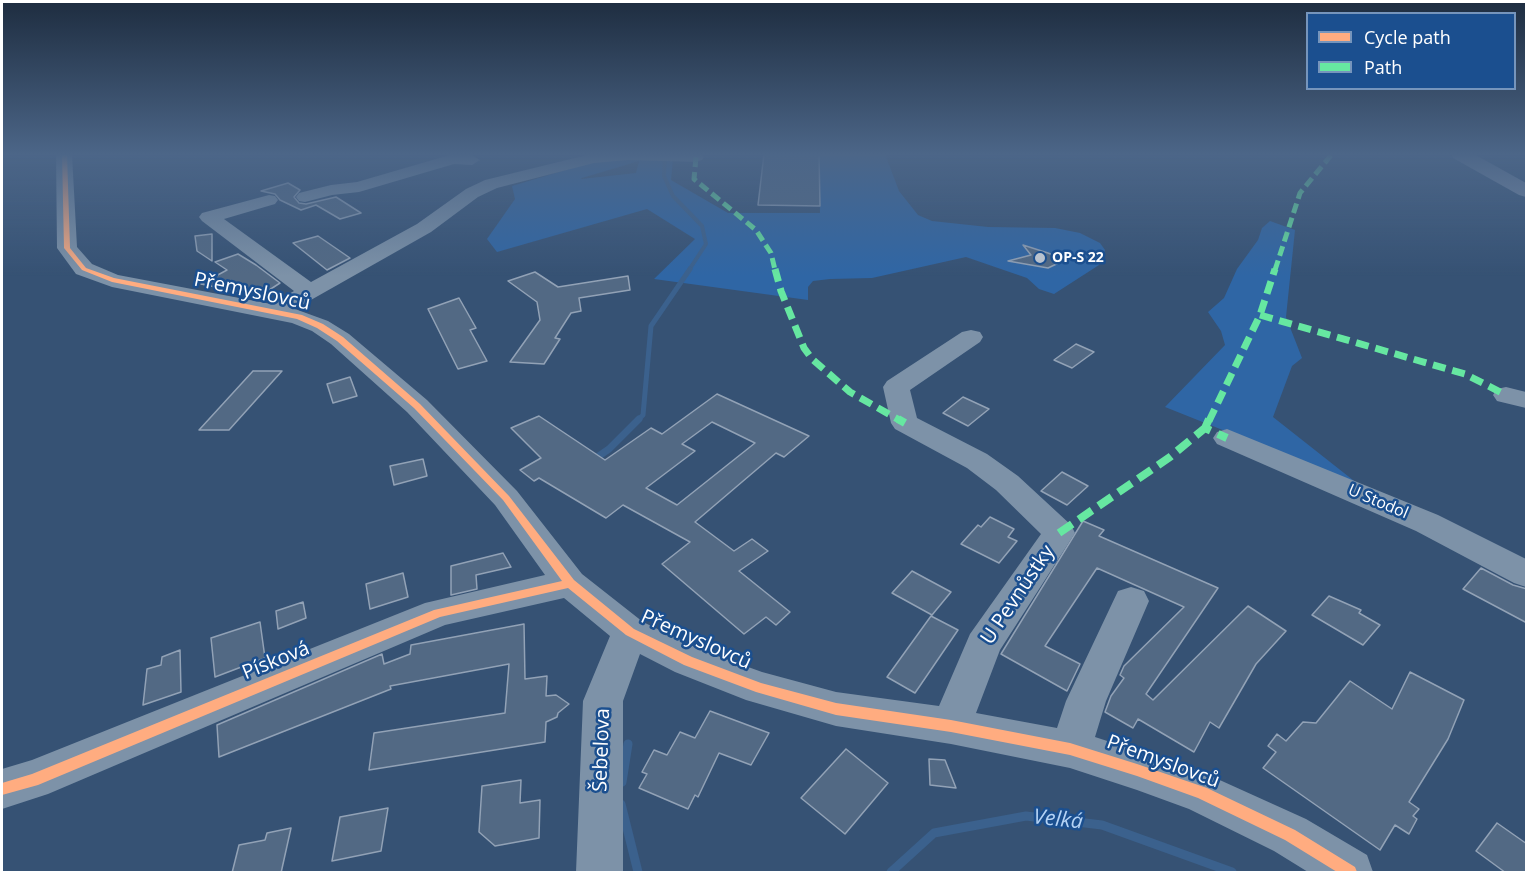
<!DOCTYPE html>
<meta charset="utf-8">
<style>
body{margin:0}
#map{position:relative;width:1528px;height:874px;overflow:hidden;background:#365274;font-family:"Open Sans",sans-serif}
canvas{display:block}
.frame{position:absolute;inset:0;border:3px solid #fff;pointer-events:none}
.legend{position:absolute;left:1306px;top:12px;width:210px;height:78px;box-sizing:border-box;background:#1b4f8f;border:2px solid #7695bc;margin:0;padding:8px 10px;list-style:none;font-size:18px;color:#fff}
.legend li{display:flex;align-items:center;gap:12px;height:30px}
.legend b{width:30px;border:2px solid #7695bc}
</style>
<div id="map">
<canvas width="1528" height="874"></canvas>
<div class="frame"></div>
<ul class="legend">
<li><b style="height:8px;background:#ffac80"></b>Cycle path</li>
<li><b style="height:8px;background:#66e7a1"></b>Path</li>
</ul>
</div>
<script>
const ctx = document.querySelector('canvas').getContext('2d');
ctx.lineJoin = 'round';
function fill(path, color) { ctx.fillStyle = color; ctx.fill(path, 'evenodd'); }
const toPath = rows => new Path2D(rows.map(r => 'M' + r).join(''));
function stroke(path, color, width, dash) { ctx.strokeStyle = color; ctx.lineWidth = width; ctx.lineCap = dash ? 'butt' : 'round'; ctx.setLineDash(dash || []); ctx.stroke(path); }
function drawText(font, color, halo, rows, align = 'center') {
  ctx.font = font + ' "Open Sans",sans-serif'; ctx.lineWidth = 5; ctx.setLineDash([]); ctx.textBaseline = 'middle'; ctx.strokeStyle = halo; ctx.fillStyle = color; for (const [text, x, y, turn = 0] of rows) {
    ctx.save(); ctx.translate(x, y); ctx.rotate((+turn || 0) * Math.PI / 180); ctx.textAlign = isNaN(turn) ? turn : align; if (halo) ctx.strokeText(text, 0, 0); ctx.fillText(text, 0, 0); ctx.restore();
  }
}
fill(toPath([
 [819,154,885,154,899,191,918,215,932,221,988,227,1055,228,1080,233,1100,243,1105,250,1103,257,1099,265,1054,294,1039,289,1027,278,966,257,872,278,830,279,813,281,808,287,808,300,654,279,695,239,647,209,497,252,487,239,515,199,512,186,596,161,614,159,673,159,671,180,728,213,820,213],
 [639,161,636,173,581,179,582,178],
 [1270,221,1295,230,1286,317,1302,358,1292,366,1273,417,1358,484,1165,407,1225,345,1221,331,1208,312,1224,298,1237,269,1258,240,1262,228]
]), '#2f66a5');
stroke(toPath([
 [665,154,664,176,673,196,702,226,706,244,689,270]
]), '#3b618d', 4);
stroke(toPath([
 [637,421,643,415,651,326,690,269]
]), '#3b618d', 5);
stroke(toPath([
 [593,460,609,449,639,419]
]), '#3b618d', 7);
stroke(toPath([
 [622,782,628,744],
 [621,804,638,872],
 [891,872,934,833,1026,816,1102,825,1232,872]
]), '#3b618d', 9);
const building = toPath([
 [764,154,819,154,820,206,758,205,764,154],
 [288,183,300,190,294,197,299,203,306,204,336,197,361,213,340,219,316,205,301,210,280,200,275,194,261,191,288,183],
 [212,234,212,261,197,251,195,236,212,234],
 [318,236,350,258,327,270,293,243,318,236],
 [1023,245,1048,253,1065,260,1048,268,1008,261,1031,255,1023,245],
 [238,254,256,265,280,283,260,296,201,284,227,270,215,262,238,254],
 [535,272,558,287,628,276,630,290,579,298,581,311,571,313,555,338,560,339,544,364,510,362,540,320,537,302,508,281,535,272],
 [459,298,476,328,470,330,487,361,458,369,428,309,459,298],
 [1076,344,1094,352,1072,368,1054,360,1076,344],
 [253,371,282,371,229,430,199,430,253,371],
 [350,377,357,396,333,403,327,384,350,377],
 [717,394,809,436,784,457,776,453,695,522,734,551,752,539,768,551,739,571,790,612,776,625,766,617,744,634,662,564,690,542,623,505,606,518,539,478,534,481,520,470,541,458,511,428,539,416,605,460,651,428,662,434,717,394],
 [712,422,755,443,677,505,646,488,695,451,682,444,712,422],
 [963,397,989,409,968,426,943,413,963,397],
 [423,459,427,476,394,485,390,466,423,459],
 [1062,472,1088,486,1067,505,1041,491,1062,472],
 [990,517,1014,529,1008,537,1017,541,999,563,961,544,978,525,981,527,990,517],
 [1083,521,1104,530,1099,536,1218,588,1146,694,1153,700,1248,606,1286,631,1256,664,1219,728,1210,722,1194,752,1138,719,1133,728,1105,712,1111,696,1124,678,1120,675,1124,666,1184,607,1097,568,1045,646,1080,664,1067,691,1001,654,1083,521],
 [503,553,511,567,476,575,477,589,451,595,451,566,503,553],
 [1481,568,1513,585,1527,589,1527,623,1463,589,1481,568],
 [912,571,951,592,932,615,892,593,912,571],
 [403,573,408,597,370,609,366,584,403,573],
 [1329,596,1361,610,1359,613,1380,625,1363,645,1312,615,1329,596],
 [303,602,306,618,278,629,276,611,303,602],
 [931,616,958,630,915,693,887,677,931,616],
 [260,622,265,658,215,677,211,638,260,622],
 [524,624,525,679,547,676,546,696,556,695,569,704,558,713,557,717,546,722,545,742,369,770,374,733,505,713,509,664,390,686,391,689,219,757,217,725,382,654,384,664,410,654,411,645,524,624],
 [180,650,181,692,143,705,147,669,161,665,162,657,180,650],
 [1410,672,1464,700,1448,739,1409,802,1419,809,1413,816,1417,819,1409,834,1395,825,1380,850,1263,768,1276,752,1268,746,1277,734,1286,741,1303,722,1316,723,1350,681,1392,709,1410,672],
 [710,711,769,733,751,765,719,753,698,797,695,795,688,809,639,788,647,774,642,772,654,750,667,755,680,732,695,738,710,711],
 [846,749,888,783,845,834,801,798,846,749],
 [929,759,945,760,956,788,930,785,929,759],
 [521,780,520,803,540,800,539,838,495,846,479,832,482,786,521,780],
 [388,808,381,851,332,861,340,817,388,808],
 [1497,823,1527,844,1527,873,1506,873,1476,851,1497,823],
 [291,828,281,873,232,873,239,845,265,840,267,833,291,828]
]);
fill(building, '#526984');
stroke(building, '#92a2b6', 1.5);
fill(toPath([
 [56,154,72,154,77,247,92,264,118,275,271,304,294,291,202,221,199,217,202,213,269,195,275,196,278,200,275,204,224,219,311,282,417,224,466,189,485,180,591,154,702,154,704,157,702,160,696,162,628,160,594,163,497,188,478,197,431,232,295,309,328,321,349,334,427,400,517,491,582,574,643,622,701,650,762,672,836,692,939,706,970,634,1041,534,996,490,967,468,895,429,891,423,883,387,887,381,962,332,971,330,980,332,983,337,980,342,910,390,917,418,987,454,1018,476,1071,525,1075,533,1000,650,976,713,1057,728,1066,701,1118,591,1131,587,1144,591,1149,601,1106,701,1095,737,1202,772,1306,819,1367,855,1373,872,1308,872,1274,851,1189,809,1137,790,1070,768,951,744,836,726,746,700,675,672,640,654,623,701,623,872,576,872,583,701,610,636,564,598,445,625,48,794,2,809,2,769,32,760,425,603,545,575,495,505,407,412,331,344,312,331,292,323,112,287,76,274,57,248,56,154],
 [453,154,470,154,480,160,472,165,454,164,359,192,332,195,305,202,299,201,296,197,299,193,331,185,357,182,453,154],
 [1506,387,1526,392,1526,408,1497,401,1493,395,1497,389,1506,387],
 [1227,429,1438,515,1526,559,1526,587,1514,583,1416,531,1217,444,1213,438,1217,432,1227,429]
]), '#7d92a8');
fill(toPath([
 [1451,154,1474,154,1526,183,1526,197,1519,195,1453,158,1451,154]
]), '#7d8ea7');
stroke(toPath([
 [696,157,694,179,756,230,771,253,775,270],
 [1275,270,1300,193,1332,154]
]), '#66e7a1', 5, [10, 5]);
stroke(toPath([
 [775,269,781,291,804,348,812,359,850,392,901,421],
 [1260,315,1465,374,1506,395],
 [1209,421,1260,315,1275,269]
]), '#66e7a1', 7, [13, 7]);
stroke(toPath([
 [898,419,905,423],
 [1209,419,1205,428,1227,438],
 [1059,533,1170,457,1205,428]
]), '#66e7a1', 8, [16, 8]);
fill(toPath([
 [62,154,67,154,70,248,86,268,114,278,302,315,323,324,343,337,420,404,509,496,574,580,634,629,692,657,761,683,836,703,951,720,1070,743,1137,764,1207,788,1295,830,1355,867,1357,872,1337,872,1285,840,1198,798,1137,776,1070,755,951,732,836,715,756,692,684,665,626,635,568,588,440,617,38,785,2,795,2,783,32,774,434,610,562,581,503,500,414,408,337,341,317,328,297,319,112,282,82,270,64,248,62,154]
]), '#ffac80');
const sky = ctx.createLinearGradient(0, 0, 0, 276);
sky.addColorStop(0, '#1e2d40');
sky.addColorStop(0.56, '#4c6688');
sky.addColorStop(1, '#4c668800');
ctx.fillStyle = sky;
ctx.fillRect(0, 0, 1528, 276);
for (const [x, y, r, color] of [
 [1040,258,6,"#b9c2ce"]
]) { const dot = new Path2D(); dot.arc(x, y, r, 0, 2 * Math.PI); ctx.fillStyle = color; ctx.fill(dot); stroke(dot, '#1b4f8f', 2); }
drawText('bold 14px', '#fff', '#1b4f8f', [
 ["OP-S 22",1052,258]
], 'left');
drawText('16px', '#fff', '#1b4f8f', [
 ["U Stodol",1378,502,23]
]);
drawText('20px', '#fff', '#1b4f8f', [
 ["Přemyslovců",252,292,12],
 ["U Pevnůstky",1018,595,-56],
 ["Přemyslovců",696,640,24],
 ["Písková",276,661,-22],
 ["Šebelova",602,750,-88],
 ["Přemyslovců",1163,762,20]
]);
drawText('italic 21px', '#b5d3f5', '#1b4f8f', [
 ["Velká",1058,820,6]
]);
</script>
